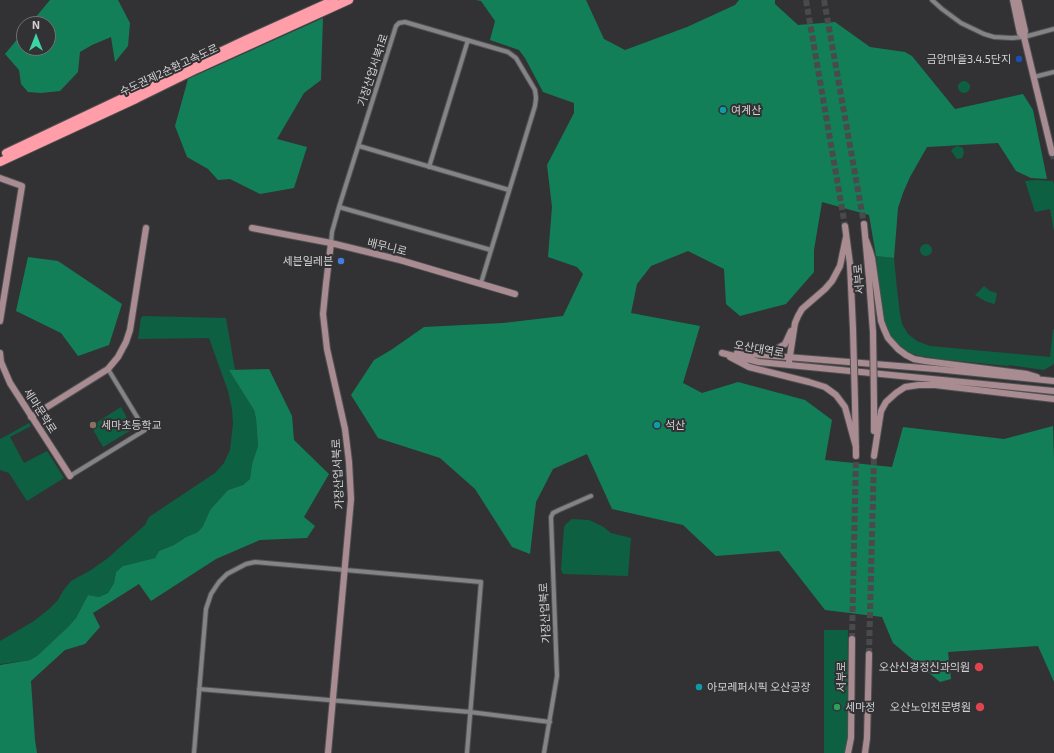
<!DOCTYPE html>
<meta charset="utf-8">
<style>
body{margin:0}
#map{position:relative;width:1054px;height:753px;overflow:hidden;background:#323234;font-family:"Exo 2",sans-serif}
canvas{display:block}
.north{position:absolute;left:16px;top:16px;width:40px;height:40px;box-sizing:border-box;background:#323234;border:1px solid #727274;border-radius:50%;rotate:0deg;font-size:11px;font-weight:700;line-height:16px;text-align:center;color:#d1d1d3}
.north::after{content:'';display:block;margin:auto;width:14px;height:18px;background:#3bd4a4;clip-path:polygon(50% 0,100% 100%,50% 72%,0 100%)}
</style>
<div id="map">
<canvas width="1054" height="753"></canvas>
<div class="north">N</div>
</div>
<script>
const ctx = document.querySelector('canvas').getContext('2d');
ctx.lineJoin = 'round';
function fill(path, color) { ctx.fillStyle = color; ctx.fill(path, 'evenodd'); }
const toPath = rows => new Path2D(rows.map(r => 'M' + r).join(''));
function stroke(path, color, width, dash) { ctx.strokeStyle = color; ctx.lineWidth = width; ctx.lineCap = dash ? 'butt' : 'round'; ctx.setLineDash(dash || []); ctx.stroke(path); }
function drawText(font, color, halo, rows, align = 'center') {
  ctx.font = font + ' "Exo 2","Noto Sans KR",sans-serif'; ctx.lineWidth = 4; ctx.setLineDash([]); ctx.textBaseline = 'middle'; ctx.strokeStyle = halo; ctx.fillStyle = color; for (const [text, x, y, turn = 0] of rows) {
    ctx.save(); ctx.translate(x, y); ctx.rotate((+turn || 0) * Math.PI / 180); ctx.textAlign = isNaN(turn) ? turn : align; if (halo) ctx.strokeText(text, 0, 0); ctx.fillText(text, 0, 0); ctx.restore();
  }
}
fill(toPath([
 '958 87a6 6 0 1 1 12 0a6 6 0 1 1-12 0Z',
 [958,146,963,148,964,153,962,158,957,159,952,152,951,152,953,148],
 [1036,180,1053,181,1054,185,1054,232,1050,209,1035,212,1025,181],
 '920 250a6 6 0 1 1 12 0a6 6 0 1 1-12 0Z',
 [876,256,894,258,897,289,900,314,902,324,908,334,917,341,930,346,1050,357,1053,329,1054,330,1054,364,1044,370,1009,365,1008,366,939,359,916,355,908,352,899,345,892,338,887,331,883,322],
 [984,286,990,291,997,293,995,303,994,304,985,301,975,295],
 [143,316,226,318,235,370,230,370,234,377,254,410,256,420,258,446,252,464,250,479,243,485,228,490,210,510,203,526,198,532,186,537,174,545,159,551,155,558,123,566,116,572,114,583,108,593,99,597,88,595,76,618,68,627,37,656,30,660,0,664,0,641,34,621,49,609,58,600,63,591,71,581,91,570,108,558,145,525,149,517,215,473,224,463,230,450,233,424,232,409,228,391,209,338,138,339,141,318],
 [121,407,133,429,103,447,91,426],
 [29,423,31,426,10,437,24,463,47,451,64,478,27,501,9,473,0,470,0,439,8,435],
 [572,519,589,520,602,526,611,533,631,538,628,576,563,574,561,570,564,527,566,524],
 [824,630,848,630,847,753,824,753]
]), '#0d6142');
fill(toPath([
 [50,0,118,0,130,23,128,46,115,62,111,37,92,45,80,52,78,72,60,91,41,93,28,92,21,84,19,70,5,54,24,31,24,48,48,48,48,24,30,24],
 [476,0,586,0,604,39,625,50,687,27,735,5,739,0,775,0,775,4,798,25,835,22,870,47,905,52,912,56,955,109,1023,94,1033,110,1047,179,1031,178,1016,171,998,143,927,147,910,177,903,193,898,208,894,258,876,256,869,215,822,202,814,250,814,272,786,304,740,316,726,304,724,269,688,251,651,266,637,284,631,313,700,326,683,383,702,393,738,382,805,400,832,420,825,460,892,467,903,427,1004,439,1053,426,1054,460,1054,682,1038,646,948,652,951,679,940,682,893,643,882,617,825,610,779,551,716,556,683,525,612,509,587,454,553,469,536,502,530,554,512,547,475,489,440,458,378,438,351,395,374,360,391,350,424,327,503,323,563,316,583,274,577,267,548,257,552,207,547,165,574,113,574,103,543,92,525,58,519,50,490,40,495,21,481,1],
 [323,18,321,80,304,93,277,139,307,147,294,188,260,194,230,179,218,180,208,169,187,157,175,126,188,79],
 [28,257,58,261,122,304,109,345,78,356,61,333,16,311],
 [269,369,292,416,294,440,329,474,304,517,315,526,307,538,260,540,216,559,151,601,139,584,93,613,100,627,85,644,65,650,31,681,35,740,37,753,0,753,0,665,30,660,37,656,68,627,76,618,88,595,99,597,108,593,114,583,116,572,123,566,155,558,159,551,174,545,186,537,198,532,203,526,210,510,228,490,243,485,250,479,252,464,258,446,256,419,254,410,229,370]
]), '#137f58');
stroke(toPath([
 [806,0,845,226],
 [824,0,864,224],
 [1052,153,1054,159],
 [852,639,856,456],
 [869,654,874,456]
]), '#4a4a4c', 6, [6, 3]);
const street = toPath([
 [932,0,942,9,961,23,984,34,994,37,1012,38,1024,37,1054,29],
 [1034,77,1054,72],
 [359,146,509,190],
 [429,167,468,40],
 [339,207,491,250],
 [331,243,332,232,339,207,396,26,399,23,405,22,508,52,516,58,535,90,536,98,535,106,481,283],
 [70,476,145,430,108,369],
 [199,689,470,712,550,722],
 [194,753,206,609,211,594,219,582,227,574,246,564,255,562,481,582,467,753],
 [544,753,557,676,551,517,553,513,559,510,591,496]
]);
const secondary = toPath([
 [1013,0,1018,24,1020,33,1024,37,1052,153],
 [1018,0,1025,31,1024,37],
 [0,178,22,186,0,321],
 [864,224,869,279,873,332],
 [845,226,850,264,853,329],
 [252,228,331,243,400,260,515,294],
 [866,240,870,251,872,258,881,321,884,329,888,338,898,349,906,355,914,359,925,361,1027,374,1037,377],
 [760,352,775,350,785,344,791,331],
 [0,353,1,362,10,383,70,476],
 [722,353,759,362,1054,391],
 [737,353,936,369,1054,381],
 [730,357,749,367,809,382,825,387,836,395,845,407,856,447],
 [789,362,795,323,798,316,802,309,825,289,832,281,840,266,846,237],
 [855,403,856,456],
 [31,417,108,369,118,357,126,342,130,330,146,228],
 [874,431,874,404],
 [874,456,881,411,886,402,896,393,905,387,919,385,935,385,1054,399],
 [328,753,351,499,349,462,345,429,327,349,323,314,326,284,331,243],
 [848,753,851,738,852,639],
 [865,753,867,738,869,654]
]);
const highway = toPath([
 [6,153,245,40,334,0],
 [0,162,136,99,197,69,349,0]
]);
stroke(street, '#515153', 6);
stroke(secondary, '#515153', 8);
stroke(highway, '#515153', 10);
stroke(street, '#848487', 4);
stroke(secondary, '#a98c91', 6);
stroke(highway, '#ff9ea9', 8);
const secondaryBridge = toPath([
 [853,329,855,403],
 [873,332,874,404]
]);
stroke(secondaryBridge, '#515153', 8, []);
stroke(secondaryBridge, '#a98c91', 6);
for (const [x, y, r, color] of [
 [1019,59,4,"#1a4fb4"],
 [723,110,4,"#0f9aa8"],
 [341,261,4,"#3f7fe0"],
 [93,425,4,"#8d6e63"],
 [657,425,4,"#0f9aa8"],
 [979,667,5,"#e0444e"],
 [699,687,4,"#0f9aa8"],
 [837,707,4,"#2e9e5b"],
 [980,707,5,"#e0444e"]
]) { const dot = new Path2D(); dot.arc(x, y, r, 0, 2 * Math.PI); ctx.fillStyle = color; ctx.fill(dot); stroke(dot, '#323234', 1.5); }
drawText('11px', '#d1d1d3', '#323234', [
 ["금암마을3.4.5단지",1011,59,"right"],
 ["여계산",731,110],
 ["세븐일레븐",333,261,"right"],
 ["세마초등학교",101,425],
 ["석산",665,425],
 ["오산신경정신과의원",970,667,"right"],
 ["아모레퍼시픽 오산공장",707,687],
 ["세마정",845,707],
 ["오산노인전문병원",971,707,"right"]
], 'left');
drawText('11px', '#d1d1d3', '#323234', [
 ["수도권제2순환고속도로",169,70,-25],
 ["가장산업서북1로",373,70,-72],
 ["배무니로",387,247,14],
 ["서부로",859,279,-94],
 ["오산대역로",759,349,10],
 ["세마문학로",40,411,57],
 ["가장산업서북로",338,474,-93],
 ["가장산업북로",545,613,-93],
 ["서부로",841,677,-90]
]);
</script>
